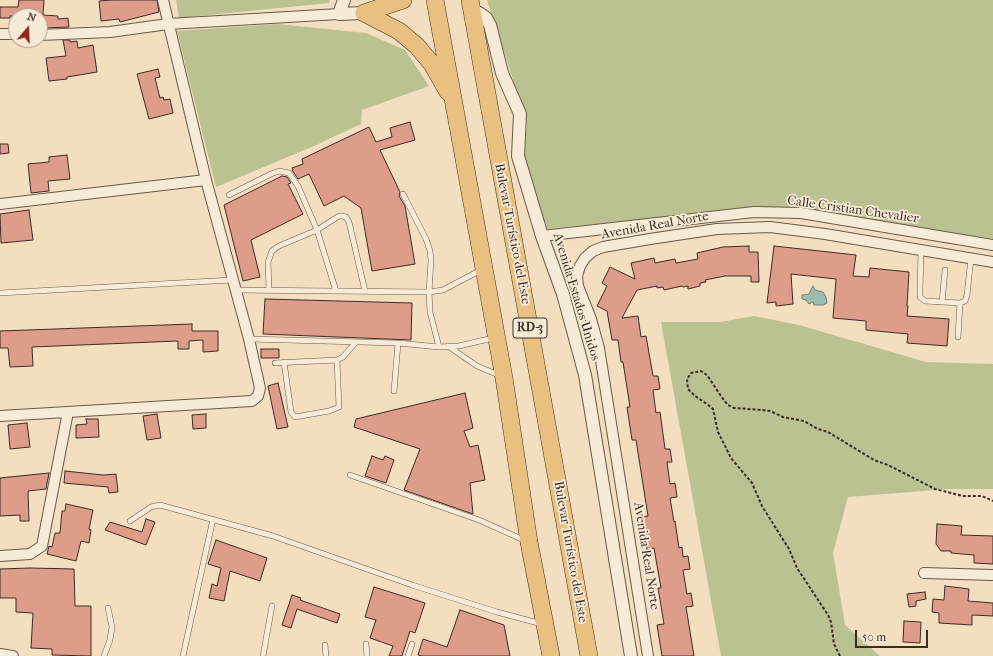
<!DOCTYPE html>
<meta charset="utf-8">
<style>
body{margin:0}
#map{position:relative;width:993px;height:656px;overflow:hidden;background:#f3dfc0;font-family:"IM FELL French Canon",serif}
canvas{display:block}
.north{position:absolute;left:8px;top:8px;width:40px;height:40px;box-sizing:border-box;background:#f7ead6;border:1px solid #ac9e8f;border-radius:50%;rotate:19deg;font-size:11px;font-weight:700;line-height:16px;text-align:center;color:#3b2c24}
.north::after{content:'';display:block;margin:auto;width:14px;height:18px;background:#8f2418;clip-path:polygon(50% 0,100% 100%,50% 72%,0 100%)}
.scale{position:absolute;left:855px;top:630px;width:73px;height:18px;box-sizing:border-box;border:2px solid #3b2c24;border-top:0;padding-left:5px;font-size:12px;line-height:14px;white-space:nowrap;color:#3b2c24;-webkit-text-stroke:3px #f7ead6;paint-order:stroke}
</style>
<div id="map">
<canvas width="993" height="656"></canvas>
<div class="north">N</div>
<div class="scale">50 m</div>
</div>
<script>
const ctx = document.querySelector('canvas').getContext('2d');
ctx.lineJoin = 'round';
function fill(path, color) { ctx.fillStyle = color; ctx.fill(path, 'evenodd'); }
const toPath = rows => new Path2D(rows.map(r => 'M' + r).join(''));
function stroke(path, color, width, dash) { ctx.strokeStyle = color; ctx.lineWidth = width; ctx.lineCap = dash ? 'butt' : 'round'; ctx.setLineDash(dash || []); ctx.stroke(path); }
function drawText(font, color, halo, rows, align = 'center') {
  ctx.font = font + ' "IM FELL French Canon",serif'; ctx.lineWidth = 3.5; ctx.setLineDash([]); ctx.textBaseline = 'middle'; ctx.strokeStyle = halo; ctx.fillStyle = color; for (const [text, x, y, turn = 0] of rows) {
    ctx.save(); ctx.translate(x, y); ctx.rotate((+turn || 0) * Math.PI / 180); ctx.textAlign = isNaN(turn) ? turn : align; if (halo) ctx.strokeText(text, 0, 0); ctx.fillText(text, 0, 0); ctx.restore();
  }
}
fill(toPath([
 [176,0,330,0,329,3,179,18],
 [487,0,993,0,993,239,887,223,758,207,659,218,545,229,540,207,524,153,527,123],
 [277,24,366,33,405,50,429,86,362,110,361,124,314,146,216,187,177,31],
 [754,316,799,325,926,362,993,364,993,489,948,489,848,497,833,553,845,625,880,656,721,656,661,322,720,322]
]), '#bbc292');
const water = toPath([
 [813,286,815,290,823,292,826,297,827,303,823,305,814,305,813,302,809,304,806,300,802,299,802,295,809,294,813,286]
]);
fill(water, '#9bbdb0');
stroke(water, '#758378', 1);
const building = toPath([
 [19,0,44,0,43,15,58,16,58,19,68,18,69,27,43,28,43,23,40,23,40,16,10,16,10,18,0,18,0,7,18,7,19,0],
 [112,0,157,0,159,12,120,22,119,19,101,21,99,1,112,0],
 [63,40,70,40,70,42,77,41,78,48,93,45,97,72,67,77,67,79,49,81,46,58,66,56,63,40],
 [158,69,160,77,155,78,160,98,163,97,164,100,170,99,173,113,149,119,137,74,158,69],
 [410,122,415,140,380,150,400,192,399,196,405,206,415,264,372,271,361,208,344,196,324,206,309,174,298,179,292,170,293,170,292,168,303,164,302,159,369,127,376,142,392,137,390,128,410,122],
 [0,144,8,144,9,153,0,154,0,144],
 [67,155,70,179,48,181,49,191,31,193,28,164,49,162,49,157,67,155],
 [282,176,287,177,291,183,288,184,303,214,251,240,260,277,243,281,224,205,282,176],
 [29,210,33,240,1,243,0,214,29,210],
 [749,246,749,252,758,252,759,282,751,282,751,276,725,276,705,280,706,282,700,283,700,286,688,289,688,286,683,287,682,286,664,290,663,287,657,288,657,286,637,290,622,318,638,316,641,337,646,336,653,376,658,376,660,389,653,390,656,413,660,412,665,449,670,449,672,462,667,462,670,484,675,483,677,497,670,498,674,522,675,521,679,548,682,547,683,557,688,556,690,569,683,570,687,594,691,593,693,606,686,607,694,656,662,656,657,625,664,624,658,588,661,588,654,548,647,550,642,517,648,516,636,440,632,440,627,407,630,407,623,362,621,362,618,340,612,340,607,311,597,306,607,286,602,283,610,267,635,279,631,263,654,258,655,263,675,259,676,263,698,259,697,253,723,247,749,246],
 [774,246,856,255,853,276,869,277,870,268,909,272,907,306,908,306,907,316,949,319,947,346,907,343,908,334,866,330,866,321,833,318,836,279,791,274,793,304,776,306,776,302,767,303,774,246],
 [265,299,412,303,411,340,263,334,265,299],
 [192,324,192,331,218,331,218,351,203,352,203,340,189,341,189,349,178,349,178,341,32,347,33,366,10,367,8,348,0,348,0,331,192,324],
 [261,349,279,349,279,358,261,358,261,349],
 [278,383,288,427,277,429,268,386,278,383],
 [465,393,473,428,464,431,470,447,478,445,485,480,470,483,473,514,404,490,420,449,354,427,356,419,465,393],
 [157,414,161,438,147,440,143,416,157,414],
 [206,414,206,428,193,429,192,415,206,414],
 [86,419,98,419,99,437,76,438,76,425,87,424,86,419],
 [27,423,30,447,10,449,8,425,27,423],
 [372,456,383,460,385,456,394,460,386,483,365,476,372,456],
 [65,471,103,475,116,474,118,492,109,493,108,487,64,483,65,471],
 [49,473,46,489,28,491,29,521,20,521,20,515,0,516,0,478,49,473],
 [66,504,93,510,89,529,91,530,89,543,81,541,76,561,47,554,49,546,52,547,55,533,60,533,62,511,65,511,66,504],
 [146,519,155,522,146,545,105,530,110,522,142,532,146,519],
 [937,524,962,526,961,535,993,536,993,564,974,563,974,555,951,553,951,551,941,551,936,544,937,524],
 [216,540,267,558,260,581,230,571,224,601,209,598,212,584,217,586,221,568,208,564,216,540],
 [30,568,74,569,75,606,91,606,91,656,52,655,52,649,31,648,33,613,16,612,16,598,0,598,0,569,30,568],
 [945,586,969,589,968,601,993,603,993,616,972,615,972,625,939,623,939,613,932,612,933,599,944,600,945,586],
 [374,587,425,603,415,633,410,631,402,656,389,656,393,646,370,638,376,620,365,617,374,587],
 [925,592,926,599,916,601,916,606,909,607,907,594,925,592],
 [292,595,301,598,300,600,340,614,337,623,297,609,291,628,282,625,292,595],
 [460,610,504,625,510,656,422,656,418,655,423,639,447,647,460,610],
 [904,621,921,622,920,643,903,642,904,621]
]);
fill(building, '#de9c8a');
stroke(building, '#3b2c24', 1);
const service = toPath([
 [403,194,426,239,430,251,431,260,429,292,430,312,439,347],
 [229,195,271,174,279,171,289,173,298,186,317,230,279,246,272,251,268,262,269,290],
 [921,250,920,291,920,297,925,301,960,303,965,301,967,295,971,258],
 [235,290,429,292,443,290,481,270],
 [336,291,317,230,339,216,342,216,346,217,349,222,365,291],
 [0,293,232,280],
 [942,302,945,270],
 [958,337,960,303],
 [249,339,398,343,439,347,459,346,493,338],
 [448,346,477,366,501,376],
 [284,362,291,412,295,417,329,411,339,407,337,360],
 [275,363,337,360,343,357,356,342],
 [394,391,398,343],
 [350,475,479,520,526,541],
 [130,521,151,507,160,505,273,536,412,585,497,612,542,624],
 [366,644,367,656],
 [325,645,326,656],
 [104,656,110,640,112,627,108,608],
 [183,656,213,519],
 [263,656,272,606],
 [408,656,412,644]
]);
const minor = toPath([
 [0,34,16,34],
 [40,35,110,32,168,24,339,14],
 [0,204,206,180],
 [542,236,754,212,801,213,993,245],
 [0,416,252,401,258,396,260,388,249,339,206,180,163,0],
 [0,556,30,554,42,546,68,412],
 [924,573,993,575],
 [0,654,13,656],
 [648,656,599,348,591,319,578,286,577,276,580,266,585,258,593,251,603,247,650,239,717,229,770,227,825,234,993,262]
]);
const tertiary = toPath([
 [344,0,339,14,364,13],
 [471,10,479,13,486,18,490,25,502,73,520,114,518,156,542,236,563,294,585,375,631,656]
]);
const trunk = toPath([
 [435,0,504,378,529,542,551,656],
 [470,0,589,656],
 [364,13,399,31,417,46,432,64,448,92],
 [364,13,403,0]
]);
stroke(service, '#69594b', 6);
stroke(minor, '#69594b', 12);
stroke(tertiary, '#69594b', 14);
stroke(trunk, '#3b2c24', 18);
stroke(toPath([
 [840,656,834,644,831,622,828,615,797,568,789,549,762,506,752,483,731,458,718,432,713,409,707,404,695,396,688,389,687,379,691,373,701,371,707,375,723,399,728,405,734,408,762,410,770,411,783,417,804,421,818,429,828,432,874,460,888,465,935,489,963,496,982,496,993,501]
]), '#3b2c24', 2, [3, 2]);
stroke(service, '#f7ead6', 5);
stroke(minor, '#f7ead6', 10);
stroke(tertiary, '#f7ead6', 12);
stroke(trunk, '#eac080', 17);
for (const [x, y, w] of [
 [530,328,34]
]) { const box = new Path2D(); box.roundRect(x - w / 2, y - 10, w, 20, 3); ctx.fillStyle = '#f7ead6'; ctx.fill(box); stroke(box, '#3b2c24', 1); }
drawText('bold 12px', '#3b2c24', null, [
 ["RD-3",530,328]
]);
drawText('13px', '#3b2c24', '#f7ead6', [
 ["Calle Cristian Chevalier",853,210,8],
 ["Avenida Real Norte",655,226,-10],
 ["Bulevar Turístico del Este",512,234,79],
 ["Avenida Estados Unidos",576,297,73],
 ["Bulevar Turístico del Este",570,552,80],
 ["Avenida Real Norte",646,556,81]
]);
</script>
